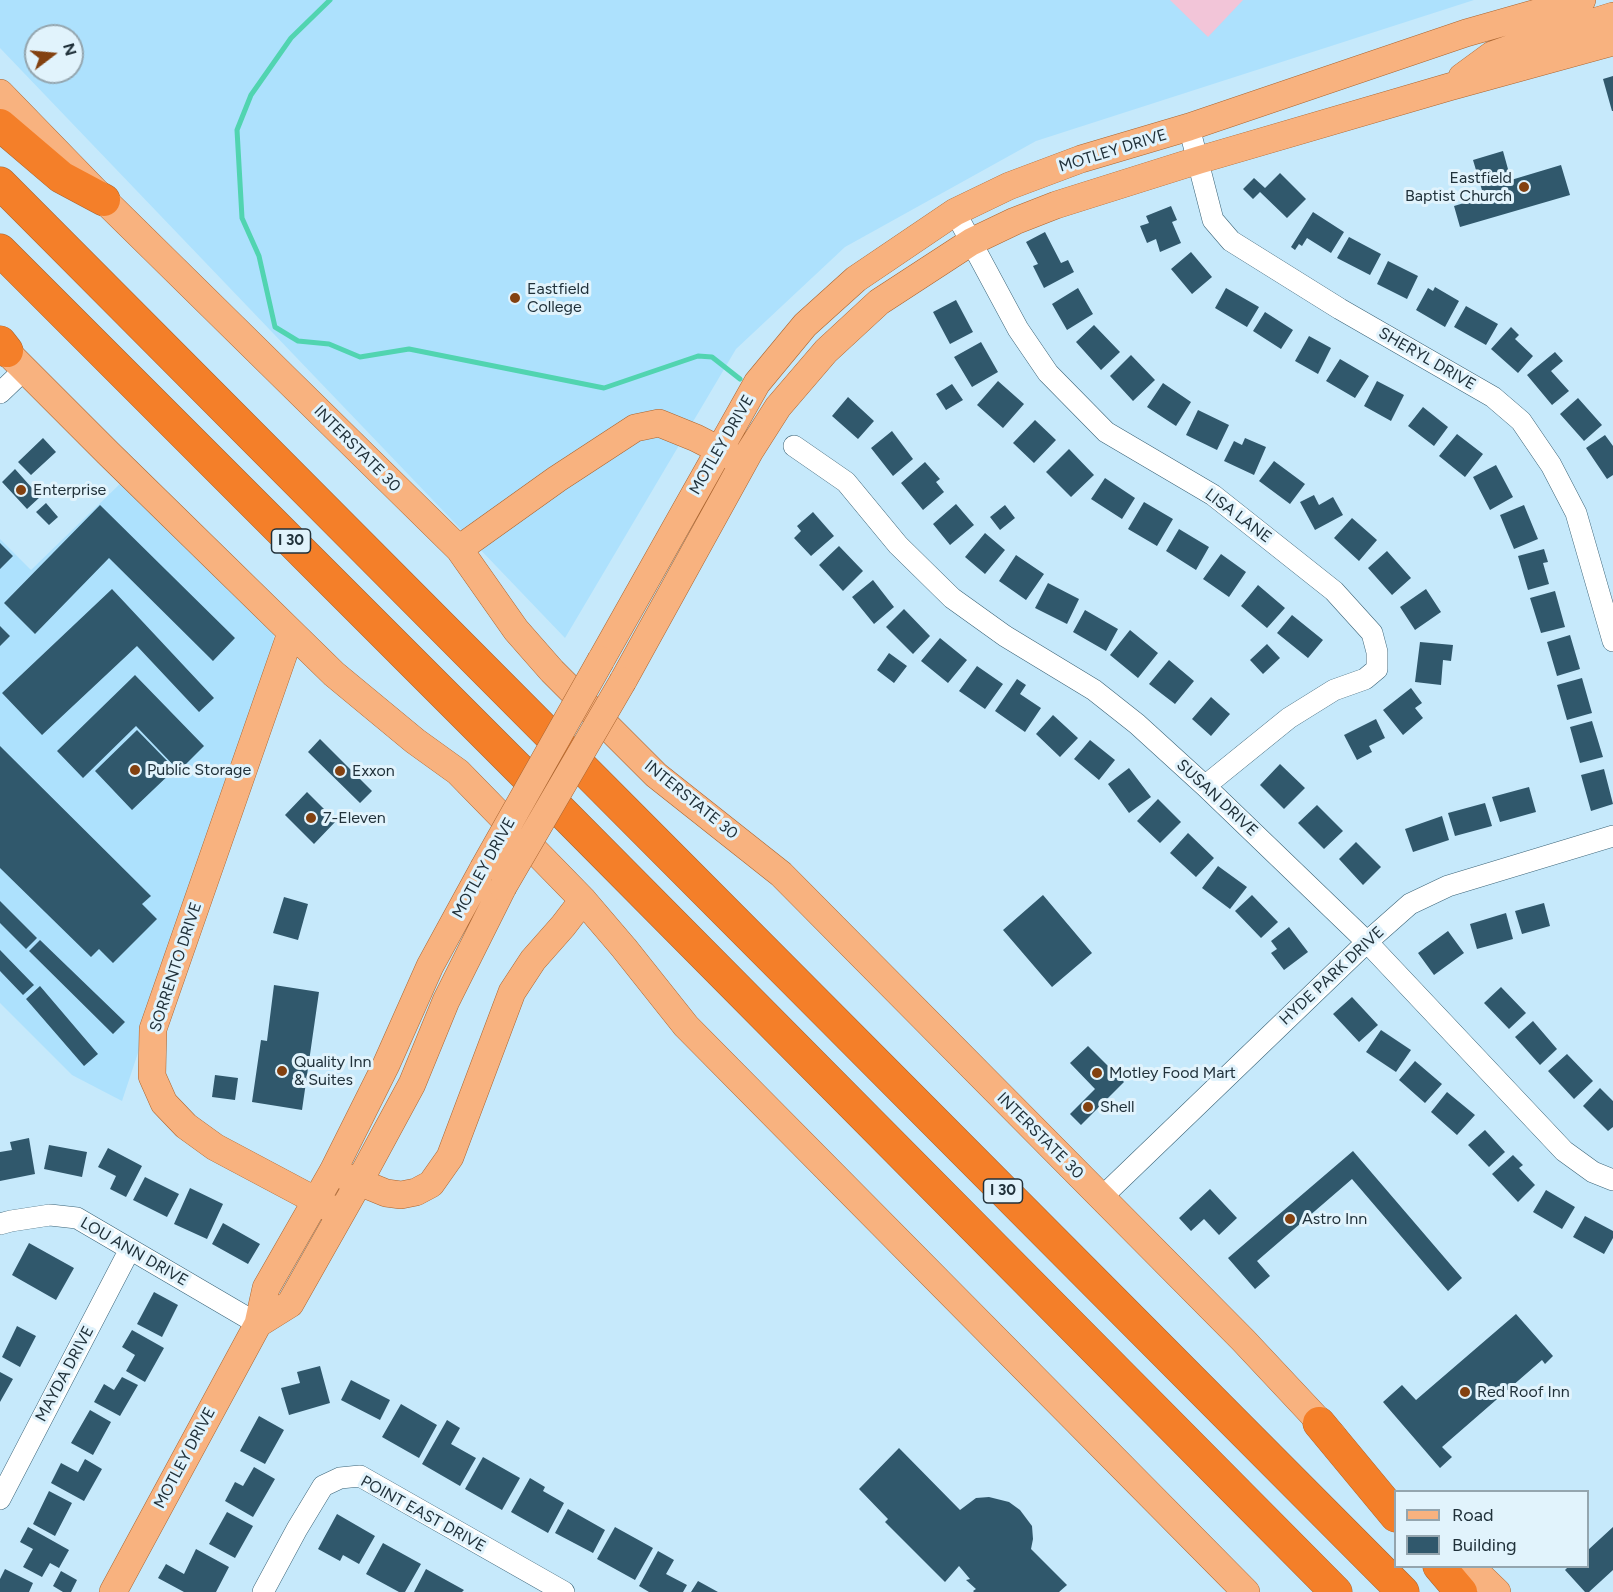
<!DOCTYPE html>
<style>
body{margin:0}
#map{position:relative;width:1613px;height:1592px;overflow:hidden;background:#c6e9fb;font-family:Figtree,sans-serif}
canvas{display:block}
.legend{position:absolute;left:1394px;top:1490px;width:195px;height:78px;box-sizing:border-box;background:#e1f3fc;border:2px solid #94a5ae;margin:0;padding:8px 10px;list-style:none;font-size:18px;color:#20313a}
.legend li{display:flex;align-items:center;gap:12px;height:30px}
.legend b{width:30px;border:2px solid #94a5ae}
.north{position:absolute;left:24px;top:24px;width:60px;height:60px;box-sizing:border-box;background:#e1f3fc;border:2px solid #94a5ae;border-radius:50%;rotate:74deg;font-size:16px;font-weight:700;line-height:24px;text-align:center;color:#20313a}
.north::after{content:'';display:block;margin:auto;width:21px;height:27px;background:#834110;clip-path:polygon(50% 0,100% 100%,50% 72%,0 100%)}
</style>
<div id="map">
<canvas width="1613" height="1592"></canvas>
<ul class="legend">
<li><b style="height:8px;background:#f8b27f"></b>Road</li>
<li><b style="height:16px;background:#30586c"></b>Building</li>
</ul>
<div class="north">N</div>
</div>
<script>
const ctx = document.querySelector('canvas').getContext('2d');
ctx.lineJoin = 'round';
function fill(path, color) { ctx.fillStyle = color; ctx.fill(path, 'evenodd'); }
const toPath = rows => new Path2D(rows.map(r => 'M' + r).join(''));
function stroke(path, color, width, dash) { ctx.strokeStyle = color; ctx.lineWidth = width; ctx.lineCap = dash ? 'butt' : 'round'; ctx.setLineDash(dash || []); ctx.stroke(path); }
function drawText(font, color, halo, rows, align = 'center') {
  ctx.font = font + ' Figtree,sans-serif'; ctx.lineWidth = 6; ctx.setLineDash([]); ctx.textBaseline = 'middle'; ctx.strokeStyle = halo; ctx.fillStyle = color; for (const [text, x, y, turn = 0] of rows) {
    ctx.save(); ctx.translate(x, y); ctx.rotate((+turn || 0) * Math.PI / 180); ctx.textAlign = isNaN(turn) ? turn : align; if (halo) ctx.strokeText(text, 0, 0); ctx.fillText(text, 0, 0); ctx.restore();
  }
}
fill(toPath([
 [0,0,1474,0,1036,141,845,247,736,349,565,638,0,48],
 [36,36,72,36,72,72,36,72],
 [124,480,274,633,273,646,122,1101,72,1075,0,1003,0,539,31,570]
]), '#ade1fd');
fill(toPath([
 [1170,0,1243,0,1208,37]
]), '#f2c5d8');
stroke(toPath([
 [330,0,291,38,251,95,237,130,242,218,259,256,275,327,298,341,329,344,360,357,409,349,604,388,698,356,712,357,740,379]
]), '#51d4b0', 5);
fill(toPath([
 [1613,76,1613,111,1612,111,1603,79],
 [1503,151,1511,180,1561,165,1570,195,1460,227,1454,206,1484,197,1473,160],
 [1280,173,1306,199,1287,218,1260,192,1253,199,1243,189,1254,178,1265,188],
 [1171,206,1177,220,1172,222,1181,243,1160,252,1156,239,1147,243,1140,226,1149,223,1146,216],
 [1313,212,1344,232,1331,253,1307,238,1302,246,1299,244,1295,250,1291,247],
 [1045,232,1061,263,1068,260,1074,272,1044,288,1033,266,1038,264,1026,242],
 [1349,237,1381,254,1370,275,1337,258],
 [1191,252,1212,277,1192,294,1171,269],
 [1388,261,1418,276,1407,299,1377,284],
 [1435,287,1459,301,1445,327,1416,310,1428,288,1433,291],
 [1078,288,1093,314,1067,330,1052,304],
 [1226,288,1259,307,1247,327,1215,308],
 [956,300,973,332,950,344,933,312],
 [1466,306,1498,324,1486,345,1454,327],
 [1265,312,1293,330,1281,349,1253,331],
 [1094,325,1120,352,1101,370,1076,342],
 [1511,327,1519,335,1515,339,1533,356,1518,373,1491,349],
 [1309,336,1331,348,1318,374,1295,361],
 [981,342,998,372,972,387,954,357],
 [1555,352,1563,361,1551,371,1569,391,1552,405,1527,375],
 [1131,355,1155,380,1133,401,1110,376],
 [1340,359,1369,376,1355,398,1326,381],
 [998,381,1024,404,1003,428,977,405],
 [1377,381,1404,395,1391,421,1364,406],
 [1163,383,1191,402,1176,426,1147,407],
 [952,384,963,400,946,410,936,394],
 [848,397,874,421,858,439,832,416],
 [1578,398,1602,425,1584,441,1560,414],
 [1423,407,1448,427,1434,446,1408,426],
 [1198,410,1229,425,1217,450,1186,435],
 [1035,420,1056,440,1034,463,1013,443],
 [892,431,913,459,893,476,871,448],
 [1457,434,1483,454,1465,477,1439,456],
 [1605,435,1613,446,1613,475,1607,479,1586,448],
 [43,438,56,452,31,475,18,462],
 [1245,438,1266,447,1254,475,1224,461,1234,441,1242,445],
 [1069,449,1094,475,1071,497,1046,472],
 [1274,461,1305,484,1290,504,1259,481],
 [925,462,940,479,936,482,944,492,923,510,901,483],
 [1496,465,1513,497,1490,510,1473,477],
 [15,469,40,497,27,509,2,482],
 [1105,478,1135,498,1122,519,1091,499],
 [1314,495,1319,505,1333,497,1343,515,1315,530,1300,502],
 [1144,502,1173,519,1157,546,1128,529],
 [46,503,58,517,49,525,36,512],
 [956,504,974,525,950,545,933,524],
 [100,505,235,638,213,661,109,558,35,634,4,603],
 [1005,505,1015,518,1000,530,990,517],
 [1524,505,1538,539,1514,549,1500,515],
 [813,512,834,536,811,556,794,538,801,531,797,526],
 [1352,518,1377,540,1359,561,1334,538],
 [1179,529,1209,547,1196,570,1166,551],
 [985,533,1005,550,985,574,965,557],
 [0,543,13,556,0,569],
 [839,546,863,571,843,591,819,565],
 [1544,549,1548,562,1543,563,1549,584,1528,590,1518,556],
 [1387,551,1411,578,1392,595,1368,568],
 [1221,554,1246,572,1229,597,1203,579],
 [1016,555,1044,574,1026,600,999,581],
 [873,580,894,607,874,624,852,597],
 [1048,583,1079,599,1067,624,1035,608],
 [1258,585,1285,608,1267,628,1241,606],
 [112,589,214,698,199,712,137,646,42,735,2,693],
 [1426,589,1441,612,1415,630,1400,607],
 [1555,591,1565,627,1541,633,1530,598],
 [904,609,930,636,913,654,886,627],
 [1085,610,1118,629,1106,651,1073,632],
 [1292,615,1323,640,1308,658,1277,633],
 [0,626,10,636,0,646],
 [1130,630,1158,653,1138,678,1110,655],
 [1570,635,1580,669,1557,676,1547,642],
 [940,638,967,660,948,683,921,661],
 [1420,642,1453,645,1451,661,1443,660,1441,685,1415,682],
 [1267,644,1280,658,1263,674,1250,660],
 [889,653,907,666,894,683,877,670],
 [1169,660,1194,681,1175,704,1149,684],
 [977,666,1003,684,985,709,959,691],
 [135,675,204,746,179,771,136,726,83,778,57,751],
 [1582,678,1592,713,1567,720,1557,685],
 [1017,679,1026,685,1020,694,1041,708,1025,732,995,711],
 [1411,688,1422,703,1415,708,1423,718,1403,735,1383,710],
 [1211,697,1230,714,1211,736,1192,719],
 [1053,715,1078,738,1060,757,1036,734],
 [1376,719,1385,738,1369,746,1372,752,1357,760,1344,735],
 [1592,721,1603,757,1580,763,1570,727],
 [137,730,175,769,132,810,95,771],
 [320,739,372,791,360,803,308,752],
 [1090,740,1115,760,1099,780,1074,759],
 [0,746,151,896,142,904,157,919,113,963,99,949,91,957,0,868],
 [1280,764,1305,788,1284,809,1260,785],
 [1129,768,1151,797,1129,813,1108,784],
 [1604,769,1613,804,1591,811,1581,775],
 [1529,787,1536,812,1500,822,1492,797],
 [307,792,336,821,314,844,285,815],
 [1158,799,1181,822,1160,843,1137,821],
 [1485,803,1492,826,1455,836,1448,813],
 [1317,805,1343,831,1324,849,1298,823],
 [1442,816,1449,840,1413,852,1405,829],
 [1188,833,1214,858,1196,877,1170,853],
 [1356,842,1381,867,1363,885,1339,859],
 [1218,866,1247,887,1230,909,1202,888],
 [1043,895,1092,953,1052,987,1003,930],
 [1252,895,1278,922,1261,938,1235,911],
 [284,897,308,904,298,940,273,933],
 [0,901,37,938,26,949,0,923],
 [1544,903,1550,926,1522,934,1515,911],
 [1506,913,1513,939,1477,949,1470,924],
 [1289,927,1308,952,1284,970,1271,953,1277,949,1271,941],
 [1448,931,1464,953,1434,975,1418,953],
 [40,940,125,1022,113,1034,29,951],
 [0,950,34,985,23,995,0,971],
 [274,985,319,992,302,1110,252,1102,261,1040,267,1041],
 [40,986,98,1054,84,1066,26,999],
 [1501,987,1526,1013,1509,1029,1484,1003],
 [1352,997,1378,1025,1359,1042,1333,1014],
 [1533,1021,1557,1049,1540,1065,1515,1037],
 [1381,1030,1411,1050,1396,1072,1366,1052],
 [1088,1046,1124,1082,1081,1125,1070,1114,1095,1089,1070,1063],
 [1567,1054,1593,1081,1574,1099,1548,1071],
 [1415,1061,1442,1084,1425,1103,1399,1080],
 [215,1075,238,1078,235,1100,212,1097],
 [1600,1088,1613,1101,1613,1127,1608,1131,1583,1106],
 [1447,1092,1475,1115,1457,1135,1431,1112],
 [1485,1130,1505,1152,1489,1167,1468,1145],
 [29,1138,35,1174,0,1181,0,1152,12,1150,10,1142],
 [49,1145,87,1152,82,1177,44,1169],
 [108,1148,142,1166,126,1197,110,1189,116,1176,98,1167],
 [1353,1151,1462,1278,1448,1291,1352,1179,1257,1261,1270,1276,1255,1289,1228,1258],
 [1513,1155,1523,1165,1519,1168,1535,1185,1518,1202,1492,1174],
 [145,1177,179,1194,167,1217,133,1200],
 [190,1188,223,1204,207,1239,174,1224],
 [1210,1189,1237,1218,1219,1235,1204,1219,1191,1231,1179,1218],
 [1546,1190,1575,1207,1562,1229,1533,1212],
 [1585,1216,1613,1231,1613,1238,1604,1254,1573,1237],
 [223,1223,260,1244,248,1264,212,1244],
 [29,1243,74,1268,56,1300,12,1275],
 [154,1292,178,1305,162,1337,137,1324],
 [1516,1314,1553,1356,1545,1364,1542,1360,1442,1447,1452,1457,1440,1468,1383,1402,1402,1385,1416,1400],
 [17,1326,36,1336,20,1367,2,1357],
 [132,1330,164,1348,145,1382,126,1371,135,1355,122,1347],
 [320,1366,330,1403,289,1415,281,1388,300,1383,297,1372],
 [0,1372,13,1379,0,1402],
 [122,1377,138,1385,120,1416,94,1402,104,1384,114,1390],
 [351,1380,390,1400,380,1420,341,1400],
 [401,1404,437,1425,419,1458,382,1437],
 [90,1410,111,1422,93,1455,71,1443],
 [259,1416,284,1430,265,1464,240,1451],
 [447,1420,460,1428,451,1444,476,1458,460,1486,422,1464],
 [899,1448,960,1510,976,1498,989,1497,1009,1502,1020,1510,1032,1526,1033,1539,1031,1549,1067,1585,1059,1592,974,1592,973,1591,976,1589,966,1580,970,1579,959,1566,945,1582,885,1522,888,1519,859,1489],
 [483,1457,520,1478,502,1510,465,1489],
 [85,1459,102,1469,84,1501,51,1483,61,1463,78,1472],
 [254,1467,275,1479,253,1517,225,1501,235,1482,243,1486],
 [530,1478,545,1487,543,1491,564,1503,548,1533,511,1512],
 [49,1491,72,1503,55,1536,33,1524],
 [568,1509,605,1530,593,1553,555,1533],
 [227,1512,253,1526,235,1558,209,1544],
 [337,1514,375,1536,359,1564,343,1555,340,1561,318,1549],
 [28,1527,69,1550,59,1568,50,1563,42,1577,23,1567,33,1549,20,1542],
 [615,1527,653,1548,635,1580,597,1559],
 [1613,1527,1613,1570,1589,1592,1585,1592,1565,1570,1569,1566,1588,1566,1588,1550],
 [383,1543,421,1564,405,1592,399,1592,366,1574],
 [196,1549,229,1567,216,1592,184,1592,158,1578,166,1564,184,1574],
 [658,1551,674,1560,666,1574,687,1585,683,1592,649,1592,639,1586],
 [5,1569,33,1583,29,1592,0,1592,0,1579],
 [426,1569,464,1590,462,1592,414,1592],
 [61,1571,77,1580,71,1592,63,1592,53,1586],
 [698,1581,718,1592,691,1592]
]), '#30586c');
const minor = toPath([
 [1189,127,1213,220,1231,241,1340,309,1493,397,1521,421,1551,465,1576,513,1613,641],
 [955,212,1018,329,1048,373,1106,432,1213,495,1334,591,1372,633,1377,652,1377,669,1365,679,1334,690,1289,718,1205,786],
 [0,393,24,370],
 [794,446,846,482,898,545,952,598,1005,636,1094,690,1137,724,1205,786,1367,942,1564,1151,1593,1172,1613,1180],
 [1101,1198,1367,942,1410,904,1448,886,1613,836],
 [0,1224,11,1221,50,1215,77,1218,258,1324],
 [0,1499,130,1249],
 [263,1592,297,1529,323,1486,340,1478,360,1476,564,1592]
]);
const major = toPath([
 [1462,77,1492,55,1523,44,1613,16],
 [0,93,104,200,459,549,516,630,552,671,656,775,781,874,1243,1340,1333,1436],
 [0,345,108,453,334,674,415,741,458,772,583,900,624,948,686,1026,1246,1592],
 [459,549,557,479,635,428,659,423,696,438,735,458],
 [291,633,153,1029,152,1076,164,1103,186,1126,215,1147,341,1214],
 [601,660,757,383,805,325,856,279,955,212,1009,186,1081,159,1189,127,1466,33,1582,0],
 [623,681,750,451,778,407,826,351,879,302,971,242,1015,221,1056,205,1199,160,1449,87,1613,42],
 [342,1175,386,1193,401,1195,416,1192,431,1184,450,1157,512,992,533,960,563,926,583,900],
 [258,1324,290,1304,359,1182,412,1084,446,1001,503,887],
 [1470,1566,1497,1592],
 [113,1592,258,1324,266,1288,333,1171,386,1065,430,966,483,869]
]);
const highway = toPath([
 [0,125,61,177,104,200],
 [0,183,1403,1592],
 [0,250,567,817,1336,1592],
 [0,342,7,351],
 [1319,1423,1396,1516],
 [1439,1566,1461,1592]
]);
stroke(minor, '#3a6377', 22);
stroke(major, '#aa642f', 28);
stroke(highway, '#aa642f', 33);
stroke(minor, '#fff', 21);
stroke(major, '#f8b27f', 27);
stroke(highway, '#f47f29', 32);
const majorBridge = toPath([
 [483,869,601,660],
 [503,887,623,681]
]);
stroke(majorBridge, '#aa642f', 28, []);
stroke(majorBridge, '#f8b27f', 27);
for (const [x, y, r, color] of [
 [1524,187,6,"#834110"],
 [515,298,6,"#834110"],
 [21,490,6,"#834110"],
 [135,770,6,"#834110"],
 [340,771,6,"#834110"],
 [311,818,6,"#834110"],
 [282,1071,6,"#834110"],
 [1097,1073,6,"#834110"],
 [1088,1107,6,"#834110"],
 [1290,1219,6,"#834110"],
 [1465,1392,6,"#834110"]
]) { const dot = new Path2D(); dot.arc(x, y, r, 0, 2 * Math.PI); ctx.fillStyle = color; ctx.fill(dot); stroke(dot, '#e1f3fc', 2); }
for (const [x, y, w] of [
 [291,541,39],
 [1003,1191,39]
]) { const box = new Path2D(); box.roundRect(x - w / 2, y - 12, w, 24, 4.5); ctx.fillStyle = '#e1f3fc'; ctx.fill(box); stroke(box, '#20313a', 1.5); }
drawText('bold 15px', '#20313a', null, [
 ["I 30",291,541],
 ["I 30",1003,1191]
]);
drawText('16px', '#20313a', '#e1f3fc', [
 ["MOTLEY DRIVE",1113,151,-17],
 ["SHERYL DRIVE",1427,359,30],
 ["MOTLEY DRIVE",722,445,-60],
 ["INTERSTATE 30",357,449,45],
 ["LISA LANE",1238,516,37],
 ["SUSAN DRIVE",1217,798,43],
 ["INTERSTATE 30",691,800,39],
 ["MOTLEY DRIVE",484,868,-61],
 ["SORRENTO DRIVE",176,967,-72],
 ["HYDE PARK DRIVE",1332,976,-43],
 ["INTERSTATE 30",1040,1136,45],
 ["LOU ANN DRIVE",134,1252,30],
 ["MAYDA DRIVE",65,1374,-62],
 ["MOTLEY DRIVE",185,1458,-62],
 ["POINT EAST DRIVE",423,1514,29]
]);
drawText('16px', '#20313a', '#e1f3fc', [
 ["Eastfield",1512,178,"right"],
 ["Baptist Church",1512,196,"right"],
 ["Eastfield",527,289],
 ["College",527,307],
 ["Enterprise",33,490],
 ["Public Storage",147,770],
 ["Exxon",352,771],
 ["7-Eleven",323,818],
 ["Quality Inn",294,1062],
 ["& Suites",294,1080],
 ["Motley Food Mart",1109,1073],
 ["Shell",1100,1107],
 ["Astro Inn",1302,1219],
 ["Red Roof Inn",1477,1392]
], 'left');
</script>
